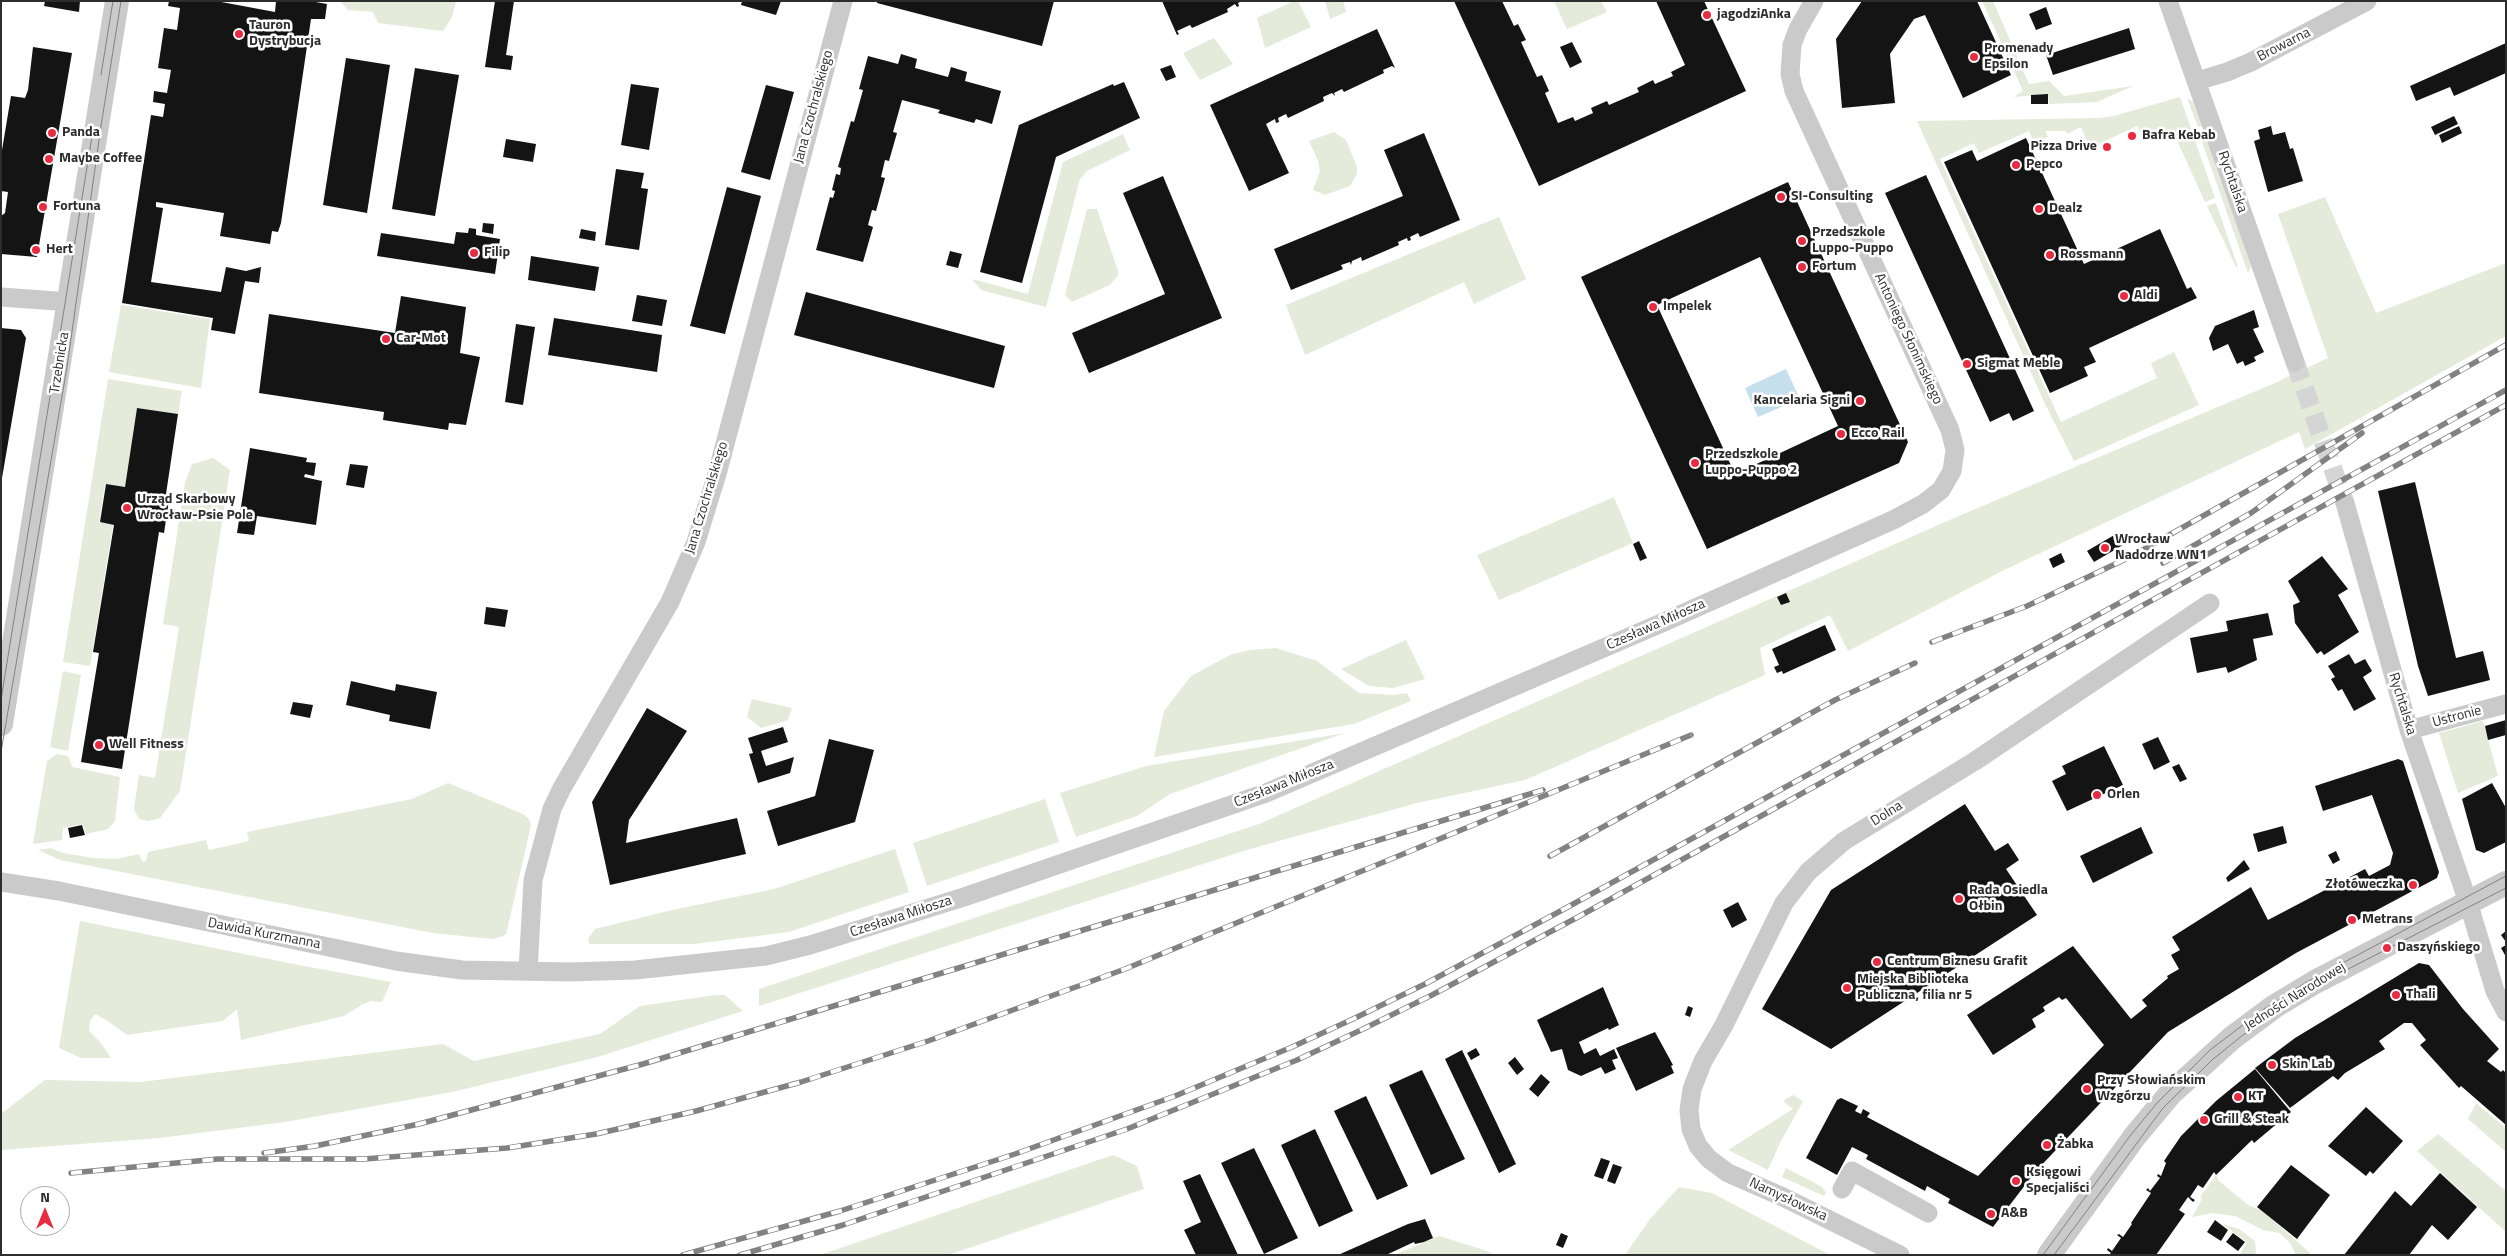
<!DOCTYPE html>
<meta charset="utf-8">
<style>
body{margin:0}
#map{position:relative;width:2507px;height:1256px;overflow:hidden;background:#fff;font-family:"Titillium Web",sans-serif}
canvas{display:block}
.frame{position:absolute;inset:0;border:2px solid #2d2d2d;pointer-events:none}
.north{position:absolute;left:20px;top:1186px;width:50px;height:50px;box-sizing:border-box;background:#fff;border:1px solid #ababab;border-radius:50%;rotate:0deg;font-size:14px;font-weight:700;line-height:20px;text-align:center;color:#2d2d2d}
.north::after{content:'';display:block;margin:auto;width:18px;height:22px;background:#e82b41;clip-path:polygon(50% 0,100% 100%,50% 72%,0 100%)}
</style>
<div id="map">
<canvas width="2507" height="1256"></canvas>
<div class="frame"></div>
<div class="north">N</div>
</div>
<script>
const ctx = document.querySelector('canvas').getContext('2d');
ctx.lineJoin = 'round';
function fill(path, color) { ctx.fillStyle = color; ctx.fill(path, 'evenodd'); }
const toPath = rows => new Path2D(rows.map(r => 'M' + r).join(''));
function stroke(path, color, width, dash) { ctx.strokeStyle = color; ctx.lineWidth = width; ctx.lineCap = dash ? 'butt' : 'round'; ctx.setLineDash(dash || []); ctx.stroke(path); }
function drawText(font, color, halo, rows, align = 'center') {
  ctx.font = font + ' "Titillium Web",sans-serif'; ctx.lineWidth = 5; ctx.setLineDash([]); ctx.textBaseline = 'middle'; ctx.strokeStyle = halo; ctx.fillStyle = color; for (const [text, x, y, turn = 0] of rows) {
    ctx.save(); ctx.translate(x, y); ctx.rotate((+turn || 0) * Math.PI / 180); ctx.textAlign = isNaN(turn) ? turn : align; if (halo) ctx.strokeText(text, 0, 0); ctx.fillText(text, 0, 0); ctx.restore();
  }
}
fill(toPath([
 [340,1,456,1,452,17,443,31,378,23,373,12,348,10],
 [1294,1,1298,1,1311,27,1265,48,1257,18],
 [1325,1,1343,1,1346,12,1330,19],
 [1554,1,1601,1,1607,12,1567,29],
 [1982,1,1993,1,2029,84,2049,81,2064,96,2133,86,2097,102,2049,104,2048,94,2014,97,2023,91],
 [1214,38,1233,64,1200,80,1183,53],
 [2180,97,2215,198,2205,202,2174,134,2160,140,2157,133,2144,139,2137,126,2090,148,2081,127,2067,134,2066,131,2045,131,2048,137,2034,143,2029,131,1979,153,1974,143,1940,159,2061,422,2157,378,2151,363,2174,352,2199,405,2074,461,2046,406,1917,121,2099,118,2114,116],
 [2187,98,2193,102,2202,126,2198,127],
 [1334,132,1346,140,1357,167,1357,174,1350,186,1325,195,1313,190,1320,171,1318,161,1309,141],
 [1123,134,1130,150,1087,171,1080,179,1046,307,981,290,972,279,1028,294,1063,162],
 [2207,137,2246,251,2251,267,2248,273,2201,139],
 [2325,197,2376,313,2506,263,2506,336,2305,449,2299,432,2004,570,1848,651,1830,615,1760,648,1765,675,1525,780,1417,803,1250,849,759,1006,759,989,1259,824,1961,515,2275,383,2328,358,2278,214],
 [2216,203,2238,267,2236,267,2207,206],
 [1087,209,1097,209,1119,274,1110,285,1072,302,1065,295],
 [1499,217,1526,279,1474,304,1464,282,1305,355,1286,305],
 [121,305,210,319,201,388,109,372],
 [108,379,182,391,178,414,137,408,125,487,105,484,99,522,113,525,90,666,63,662],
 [213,458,230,470,180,791,160,818,149,821,139,819,134,809,139,775,155,778,179,627,163,624,185,483,192,464],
 [1614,497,1633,543,1499,600,1477,555],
 [1406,640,1425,679,1393,688,1369,686,1341,669],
 [1276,648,1317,661,1359,693,1395,695,1407,693,1411,701,1354,724,1154,757,1164,711,1191,676,1230,655,1250,650],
 [63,671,81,675,68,751,50,747],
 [752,699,792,708,788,720,761,728,747,717],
 [2483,721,2498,776,2458,793,2439,733],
 [1345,733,1170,794,1137,816,1076,837,1060,793,1146,766],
 [57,754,68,756,72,767,120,777,115,821,108,829,86,834,83,824,63,828,62,840,33,844,47,761],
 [448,783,523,814,529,819,531,825,508,926,506,934,501,937,492,939,433,933,60,860,38,850,51,848,63,853,93,858,117,859,139,854,142,861,146,861,148,852,206,840,209,850,249,841,247,832,412,799],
 [1045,799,1059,842,927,886,913,843],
 [895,849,909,892,789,932,694,944,589,944,588,939,595,929,672,910,774,889],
 [80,921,299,965,391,982,382,1002,371,1001,363,1004,344,1016,241,1040,237,1009,223,1021,127,1035,108,1021,95,1014,90,1021,89,1031,100,1042,111,1058,81,1058,59,1048],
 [715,995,725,995,743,1011,594,1058,452,1092,285,1122,160,1138,1,1150,1,1114,45,1080,141,1082,443,1044,474,1061,600,1034,640,1006],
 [1793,1095,1803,1101,1780,1143,1768,1170,1728,1150,1793,1109,1783,1101],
 [2476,1103,2506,1128,2506,1152,2468,1119],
 [2438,1134,2506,1191,2506,1232,2417,1151],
 [1113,1155,1137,1166,1144,1189,948,1255,820,1255],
 [1786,1168,1822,1187,1826,1193,1824,1196,1782,1177],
 [2216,1175,2219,1181,2248,1205,2263,1211,2312,1255,2296,1255,2290,1243,2280,1233,2263,1230,2235,1216,2212,1213,2192,1217,2202,1199,2200,1197],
 [1679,1187,1712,1193,1830,1255,1625,1255,1650,1219],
 [2222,1224,2239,1229,2255,1241,2256,1255,2240,1254,2247,1242],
 [1439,1236,1484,1250,1495,1255,1394,1255]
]), '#e4ebda');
fill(toPath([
 [1786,369,1800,399,1758,417,1745,388]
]), '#c6dfec');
fill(toPath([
 [45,1,80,1,79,12,44,6],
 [169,1,216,1,275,12,276,1,310,1,327,4,325,19,311,19,281,223,278,232,272,231,270,244,220,236,224,213,156,202,156,207,163,208,151,282,221,292,226,267,246,271,261,267,259,283,245,281,235,334,211,330,213,318,122,303,151,115,163,117,165,104,153,102,154,91,167,93,171,70,158,68,164,28,177,30,180,8,168,6],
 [495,1,514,1,506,55,513,56,511,70,485,67],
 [742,1,781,1,776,15,741,5],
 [877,1,1054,1,1042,46,877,3],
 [1162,1,1242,1,1238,3,1239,6,1237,7,1235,4,1227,9,1228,12,1192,28,1190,25,1177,31,1179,34,1177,35],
 [1454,1,1502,1,1514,26,1518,24,1526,40,1521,42,1537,77,1542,75,1549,91,1545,93,1558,123,1573,117,1575,121,1593,113,1591,108,1607,101,1609,105,1639,92,1637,88,1653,80,1655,84,1673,76,1671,72,1685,65,1656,1,1704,1,1746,91,1539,186],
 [1862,1,1977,1,2011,75,1963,98,1925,15,1914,19,1890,54,1895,103,1842,108,1836,39],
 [2046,7,2052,24,2036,30,2029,14],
 [2129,28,2135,49,2053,75,2046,55],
 [1377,29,1395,68,1392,66,1383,70,1384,73,1344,92,1342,89,1334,93,1335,96,1332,93,1323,97,1324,101,1288,118,1286,114,1278,118,1279,122,1276,123,1275,119,1266,124,1289,173,1249,191,1210,105],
 [1572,42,1582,62,1570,68,1560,47],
 [2506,43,2506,73,2454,96,2450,87,2416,101,2410,86],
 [33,47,72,53,37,257,1,254,1,216,5,213,8,192,1,191,1,156,11,96,25,98,28,90],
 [901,54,917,59,915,68,948,77,951,67,967,72,965,81,1001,91,992,124,976,119,974,123,938,113,940,110,902,100,893,132,897,133,889,161,885,160,881,177,885,178,876,211,872,210,868,225,873,227,863,262,816,250,830,197,833,198,835,191,832,190,836,174,840,175,841,168,838,167,851,121,854,122,863,90,859,89,868,56,898,64],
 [346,58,390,65,367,213,323,205],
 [1171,65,1176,77,1166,81,1160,69],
 [415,68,459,75,435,216,392,209],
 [1124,82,1140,118,1056,157,1022,283,980,272,1019,125,1113,84,1114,86],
 [631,84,659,88,649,150,621,145],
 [766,85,794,92,770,180,741,172],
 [2048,94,2048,104,2031,104,2031,95],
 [2454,116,2458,124,2435,135,2431,127],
 [2271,126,2273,135,2285,132,2290,149,2293,148,2303,181,2268,192,2254,141,2260,139,2258,130],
 [2459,126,2462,133,2442,143,2439,135],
 [1424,133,1460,220,1420,237,1418,233,1410,237,1411,240,1408,241,1407,238,1398,242,1399,245,1362,261,1361,257,1352,261,1351,265,1350,262,1341,265,1343,269,1291,290,1274,249,1403,196,1384,150],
 [2026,138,2084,264,2160,229,2187,289,2191,287,2197,298,2089,348,2096,362,2084,367,2088,376,2050,393,1944,162,1972,150,1977,161],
 [506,139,536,144,533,162,503,157],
 [616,169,644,173,641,188,648,189,639,250,605,245],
 [1926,175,2034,411,2013,421,2009,413,1990,422,1885,193],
 [1163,176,1222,318,1089,373,1072,333,1165,294,1123,193],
 [1788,182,1908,442,1899,463,1707,549,1581,277],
 [1760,257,1838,426,1735,474,1657,305],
 [727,187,761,196,725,334,690,326],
 [483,223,494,224,493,234,482,232],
 [469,228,476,229,476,235,500,239,495,274,377,256,381,233,454,244,456,232,468,233],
 [581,229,596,232,595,241,579,238],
 [950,251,962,254,958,268,946,265],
 [531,256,599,267,595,291,528,280],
 [806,292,1005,346,994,388,794,335],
 [637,295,667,300,662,326,632,321],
 [401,296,466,307,460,353,480,357,466,425,449,423,448,430,383,420,384,412,259,393,269,314,395,333],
 [2254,310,2259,327,2253,329,2264,352,2254,357,2256,361,2245,366,2243,361,2237,364,2228,344,2213,351,2209,338,2215,326],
 [554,318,662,335,657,372,548,355],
 [516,324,535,327,523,405,505,402],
 [1,328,21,330,26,338,2,478],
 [137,408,178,414,166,494,170,494,164,533,159,532,122,769,81,762,99,653,93,652,114,525,100,522,106,484,125,487],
 [250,448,307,458,306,462,316,463,314,476,305,474,304,477,322,481,316,525,257,516,254,535,237,533],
 [350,464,368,466,364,488,346,485],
 [2415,482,2456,658,2483,651,2490,680,2428,696,2418,666,2378,491],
 [2116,534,2123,545,2094,562,2087,551],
 [1639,541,1647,558,1640,561,1633,544],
 [2061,553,2065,562,2053,568,2049,559],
 [2322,556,2348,589,2338,595,2359,632,2324,655,2321,651,2317,654,2295,623,2293,605,2300,602,2288,581],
 [1786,593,1790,602,1781,605,1777,597],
 [486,607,508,610,505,627,484,624],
 [2268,613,2273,635,2253,639,2257,660,2228,673,2226,667,2197,673,2190,638,2228,631,2226,621],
 [1825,625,1836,650,1783,674,1782,671,1777,673,1774,667,1779,665,1772,649],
 [2349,654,2355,664,2365,659,2372,671,2363,677,2376,699,2354,711,2342,689,2338,691,2331,679,2335,677,2328,666],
 [351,681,395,691,396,684,437,692,430,729,389,721,390,715,346,705],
 [293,702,313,705,310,718,290,714],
 [647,708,687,731,629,820,626,843,737,818,746,854,610,885,592,802],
 [2506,720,2506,735,2488,740,2485,726],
 [783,727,788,742,761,751,766,766,794,757,790,773,758,783,749,754,753,753,748,738],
 [2158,737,2170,762,2154,770,2142,744],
 [829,739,874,750,855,822,778,846,767,811,815,796],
 [2104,746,2123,785,2067,811,2052,781,2066,774,2062,766],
 [2398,759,2403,761,2439,872,2437,878,2296,953,2168,1032,2034,1173,2031,1170,2028,1173,2032,1176,1993,1227,1948,1203,1950,1199,1927,1186,1925,1191,1866,1159,1868,1155,1852,1147,1837,1175,1806,1158,1837,1100,1841,1098,1858,1106,1855,1111,1861,1114,1863,1109,1870,1113,1867,1117,1978,1176,2104,1045,2066,998,2062,1000,2059,997,2043,1007,2045,1011,2032,1019,2036,1027,1993,1055,1967,1015,2073,946,2131,1019,2147,1006,2142,1000,2168,978,2167,976,2179,969,2171,955,2180,950,2172,937,2251,887,2268,920,2365,869,2369,876,2390,865,2393,853,2372,795,2323,811,2315,786],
 [2179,764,2187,779,2180,782,2172,767],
 [2492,783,2506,808,2506,842,2484,853,2476,850,2462,799],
 [1965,804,1995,851,2008,843,2019,860,2006,869,2037,915,1831,1049,1762,1009,1831,890],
 [82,825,85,835,70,838,68,828],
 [2283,826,2287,843,2258,852,2253,834],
 [2141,827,2153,853,2093,883,2080,856],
 [2336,851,2340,860,2333,864,2328,855],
 [2244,860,2250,869,2228,882,2226,878],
 [1738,902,1747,920,1732,928,1723,910],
 [2506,931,2506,942,2501,935],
 [2506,945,2506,955,2505,955,2501,948],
 [2419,963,2429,965,2463,1009,2499,1049,2487,1061,2501,1072,2503,1070,2506,1073,2506,1125,2461,1086,2459,1088,2420,1045,2426,1040,2412,1023,2404,1023,2379,1041,2385,1049,2345,1073,2338,1080,2333,1076,2290,1108,2255,1068,2295,1038],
 [1603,987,1619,1025,1609,1030,1608,1028,1579,1042,1584,1054,1596,1048,1600,1056,1614,1049,1618,1058,1612,1060,1616,1069,1605,1074,1601,1067,1581,1076,1568,1070,1562,1049,1551,1052,1537,1020],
 [1688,1006,1693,1008,1690,1017,1685,1015],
 [1655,1032,1673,1065,1671,1066,1674,1073,1636,1091,1616,1048],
 [1476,1048,1480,1055,1471,1060,1467,1053],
 [1462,1050,1516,1164,1499,1173,1445,1059],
 [1515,1057,1524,1069,1517,1075,1508,1063],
 [2255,1069,2291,1112,2254,1143,2252,1140,2216,1175,2214,1172,2203,1188,2198,1185,2190,1197,2195,1200,2193,1202,2188,1197,2179,1210,2185,1214,2156,1255,2109,1255,2111,1253,2107,1250,2108,1248,2112,1251,2121,1238,2117,1235,2119,1234,2123,1237,2132,1224,2131,1223,2151,1193,2146,1190,2148,1188,2150,1191,2160,1178,2157,1176,2158,1174,2161,1176,2166,1163,2164,1161,2181,1136,2216,1101],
 [1422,1070,1465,1159,1431,1175,1389,1085],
 [1541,1074,1550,1082,1538,1097,1529,1089],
 [1366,1096,1408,1186,1377,1200,1334,1111],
 [2366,1107,2403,1141,2373,1174,2370,1171,2366,1176,2328,1146],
 [1315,1129,1353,1211,1319,1227,1281,1145],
 [1254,1148,1298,1238,1264,1254,1221,1163],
 [1601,1158,1610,1161,1603,1179,1594,1176],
 [1613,1164,1622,1167,1615,1184,1607,1181],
 [2291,1165,2330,1195,2297,1239,2257,1207],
 [2440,1173,2477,1207,2448,1240,2432,1225,2409,1255,2344,1255,2395,1191,2411,1206],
 [1200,1174,1211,1198,1238,1255,1196,1255,1188,1238,1184,1230,1201,1222,1183,1181],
 [1425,1219,1433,1238,1424,1242,1415,1244,1414,1242,1386,1255,1338,1255,1408,1224],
 [2215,1220,2228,1230,2221,1241,2207,1232],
 [1561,1233,1568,1236,1563,1248,1556,1245],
 [2233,1233,2245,1242,2238,1251,2226,1242]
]), '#141414');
stroke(toPath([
 [2295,362,2345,503]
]), '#d5d5d5', 19, [19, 9]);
stroke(toPath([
 [2168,1,2295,362],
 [2197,81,2227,72,2251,62,2367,1],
 [1,297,70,302],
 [2345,503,2409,730,2468,902,2495,991,2506,1012],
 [2409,730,2506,704],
 [1,882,59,891,396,961,462,970,569,972,635,970,766,956,810,945,964,897,1266,793,1664,622,1893,520,1923,504,1941,490,1952,471,1955,450,1950,430,1794,91,1790,74,1792,45,1798,29,1814,1],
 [528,971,533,880,552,809,562,788,670,602,696,542,717,474,843,1],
 [1842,1189,1852,1171,1928,1213],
 [1900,1255,1783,1197,1728,1173,1709,1159,1698,1146,1691,1129,1689,1110,1692,1089,1703,1061,1724,1025,1784,903,1808,872,1844,841,1975,761,2210,603]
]), '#cacaca', 19);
stroke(toPath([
 [1,724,117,1],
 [2049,1255,2135,1136,2171,1093,2232,1038,2275,1006,2315,982,2506,883]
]), '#cacaca', 24);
stroke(toPath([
 [101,75,113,1],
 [1,700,93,130],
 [1,752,67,367,101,126,121,1],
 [2043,1255,2130,1136,2157,1103,2210,1050,2264,1009,2305,983,2506,876],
 [2054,1255,2163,1108,2212,1060,2243,1035,2321,983,2506,888]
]), '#828282', 1);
const rail = toPath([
 [2163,563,2251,513,2362,433],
 [1932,642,2027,606,2132,556,2506,345],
 [1550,856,1835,700,1915,663],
 [264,1153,315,1146,419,1124,643,1064,1543,790],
 [71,1173,218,1159,364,1159,507,1148,596,1134,696,1111,801,1082,928,1041,1125,969,1691,735],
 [683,1255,840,1211,1015,1154,1175,1096,1292,1047,1353,1019,1425,984,1566,908,2506,390],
 [740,1255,843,1225,1127,1129,1297,1060,1359,1031,1432,995,1578,917,2506,405]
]);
stroke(rail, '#828282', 5.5);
stroke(rail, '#fff', 4, [11]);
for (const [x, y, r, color] of [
 [1707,15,5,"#e82b41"],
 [239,34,5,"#e82b41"],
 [1974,57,5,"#e82b41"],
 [52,133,5,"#e82b41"],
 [2132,136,5,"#e82b41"],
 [2107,147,5,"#e82b41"],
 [49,159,5,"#e82b41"],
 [2016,165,5,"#e82b41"],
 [1781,197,5,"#e82b41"],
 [43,207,5,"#e82b41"],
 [2039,209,5,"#e82b41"],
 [1802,241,5,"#e82b41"],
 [36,250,5,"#e82b41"],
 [474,253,5,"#e82b41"],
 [2050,255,5,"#e82b41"],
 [1802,267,5,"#e82b41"],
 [2124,296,5,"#e82b41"],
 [1653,307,5,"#e82b41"],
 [386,339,5,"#e82b41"],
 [1967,364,5,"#e82b41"],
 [1860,401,5,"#e82b41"],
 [1841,434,5,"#e82b41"],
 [1695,463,5,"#e82b41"],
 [127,508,5,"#e82b41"],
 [2105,548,5,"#e82b41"],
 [99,745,5,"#e82b41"],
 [2097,795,5,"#e82b41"],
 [2413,885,5,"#e82b41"],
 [1959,899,5,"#e82b41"],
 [2352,920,5,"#e82b41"],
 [2387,948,5,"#e82b41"],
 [1877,962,5,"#e82b41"],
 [1847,988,5,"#e82b41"],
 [2396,995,5,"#e82b41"],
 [2272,1065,5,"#e82b41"],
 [2087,1089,5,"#e82b41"],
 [2238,1097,5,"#e82b41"],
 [2204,1120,5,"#e82b41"],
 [2047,1145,5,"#e82b41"],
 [2016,1181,5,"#e82b41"],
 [1991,1214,5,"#e82b41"]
]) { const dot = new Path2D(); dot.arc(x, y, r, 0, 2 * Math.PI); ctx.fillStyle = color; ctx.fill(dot); stroke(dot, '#fff', 2); }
drawText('bold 14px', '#2d2d2d', '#fff', [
 ["jagodziAnka",1717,15],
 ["Tauron",249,26],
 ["Dystrybucja",249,42],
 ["Promenady",1984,49],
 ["Epsilon",1984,65],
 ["Panda",62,133],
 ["Bafra Kebab",2142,136],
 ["Pizza Drive",2097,147,"right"],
 ["Maybe Coffee",59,159],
 ["Pepco",2026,165],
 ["SI-Consulting",1791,197],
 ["Fortuna",53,207],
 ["Dealz",2049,209],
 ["Przedszkole",1812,233],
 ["Luppo-Puppo",1812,249],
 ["Hert",46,250],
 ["Filip",484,253],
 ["Rossmann",2060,255],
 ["Fortum",1812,267],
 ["Aldi",2134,296],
 ["Impelek",1663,307],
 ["Car-Mot",396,339],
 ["Sigmat Meble",1977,364],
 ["Kancelaria Signi",1850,401,"right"],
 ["Ecco Rail",1851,434],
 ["Przedszkole",1705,455],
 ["Luppo-Puppo 2",1705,471],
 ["Urząd Skarbowy",137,500],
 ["Wrocław-Psie Pole",137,516],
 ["Wrocław",2115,540],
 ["Nadodrze WN1",2115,556],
 ["Well Fitness",109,745],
 ["Orlen",2107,795],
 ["Złotóweczka",2403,885,"right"],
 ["Rada Osiedla",1969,891],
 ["Ołbin",1969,907],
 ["Metrans",2362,920],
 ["Daszyńskiego",2397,948],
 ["Centrum Biznesu Grafit",1887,962],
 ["Miejska Biblioteka",1857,980],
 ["Publiczna, filia nr 5",1857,996],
 ["Thali",2406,995],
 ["Skin Lab",2282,1065],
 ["Przy Słowiańskim",2097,1081],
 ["Wzgórzu",2097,1097],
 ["KT",2248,1097],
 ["Grill & Steak",2214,1120],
 ["Żabka",2057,1145],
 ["Księgowi",2026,1173],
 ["Specjaliści",2026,1189],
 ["A&B",2001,1214]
], 'left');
drawText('14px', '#2d2d2d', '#fff', [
 ["Browarna",2284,45,-27],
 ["Jana Czochralskiego",814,107,-75],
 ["Rychtalska",2232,182,71],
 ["Antoniego Słonimskiego",1908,339,65],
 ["Trzebnicka",60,363,-81],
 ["Jana Czochralskiego",707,498,-73],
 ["Czesława Miłosza",1656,625,-24],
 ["Rychtalska",2402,704,73],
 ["Ustronie",2457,717,-15],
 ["Czesława Miłosza",1284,784,-22],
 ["Dolna",1887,814,-32],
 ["Czesława Miłosza",901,917,-18],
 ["Dawida Kurzmanna",264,934,11],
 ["Jedności Narodowej",2295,997,-32],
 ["Namysłowska",1788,1200,25]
]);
</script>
